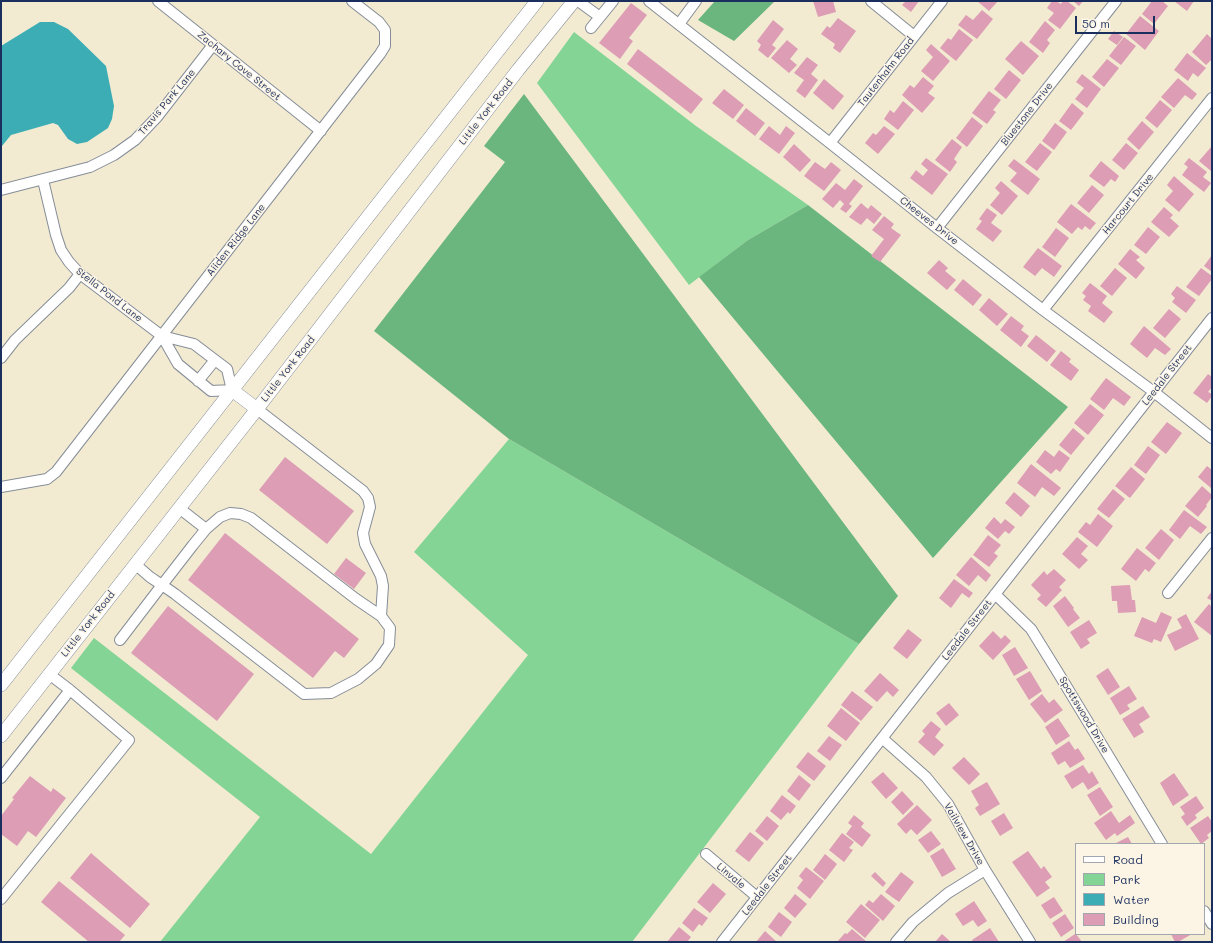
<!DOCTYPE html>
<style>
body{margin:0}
#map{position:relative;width:1213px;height:943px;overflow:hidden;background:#f2ebd1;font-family:Mali,sans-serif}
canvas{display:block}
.frame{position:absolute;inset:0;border:2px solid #1b2f5e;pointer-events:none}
.legend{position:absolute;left:1075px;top:843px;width:130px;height:92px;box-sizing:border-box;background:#fcf5e5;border:1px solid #a2a6af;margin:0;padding:5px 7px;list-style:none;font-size:12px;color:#1b2f5e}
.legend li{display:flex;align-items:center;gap:8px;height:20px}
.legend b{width:20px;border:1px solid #a2a6af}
.scale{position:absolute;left:1075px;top:16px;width:80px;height:18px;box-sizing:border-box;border:2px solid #1b2f5e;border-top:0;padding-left:5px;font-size:12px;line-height:14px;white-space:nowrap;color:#1b2f5e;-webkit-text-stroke:3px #fcf5e5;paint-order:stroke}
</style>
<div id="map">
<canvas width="1213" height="943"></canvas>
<div class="frame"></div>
<ul class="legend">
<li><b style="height:5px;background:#fff"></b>Road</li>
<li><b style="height:11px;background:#83d495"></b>Park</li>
<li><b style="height:11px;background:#3cadb4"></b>Water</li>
<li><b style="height:11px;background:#dc9db5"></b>Building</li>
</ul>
<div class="scale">50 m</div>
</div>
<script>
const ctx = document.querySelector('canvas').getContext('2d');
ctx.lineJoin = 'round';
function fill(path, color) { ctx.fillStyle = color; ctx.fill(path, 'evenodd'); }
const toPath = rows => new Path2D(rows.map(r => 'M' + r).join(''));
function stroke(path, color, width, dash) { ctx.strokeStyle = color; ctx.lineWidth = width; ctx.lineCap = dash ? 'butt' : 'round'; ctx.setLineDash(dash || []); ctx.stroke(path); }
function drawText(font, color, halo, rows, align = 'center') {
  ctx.font = font + ' Mali,sans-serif'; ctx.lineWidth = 3; ctx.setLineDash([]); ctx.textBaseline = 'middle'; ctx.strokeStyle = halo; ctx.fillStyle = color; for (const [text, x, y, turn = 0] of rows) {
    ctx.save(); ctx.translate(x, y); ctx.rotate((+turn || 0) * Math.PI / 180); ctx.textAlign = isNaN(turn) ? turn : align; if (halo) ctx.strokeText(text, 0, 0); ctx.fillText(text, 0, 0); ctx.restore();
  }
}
fill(toPath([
 [574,32,696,126,808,205,748,240,689,285,537,83],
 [509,439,859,644,632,942,160,942,260,817,71,668,94,638,371,854,528,655,414,552]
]), '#83d495');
fill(toPath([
 [715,1,775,1,734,41,698,20],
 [524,94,898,596,859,644,509,439,374,331,505,162,484,146],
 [808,205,1068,407,933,558,699,277,748,240]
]), '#6ab67e');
fill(toPath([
 [40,22,54,22,68,29,106,66,114,106,112,119,108,128,87,142,77,144,68,139,58,125,53,123,11,135,2,146,1,152,1,46]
]), '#3cadb4');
fill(toPath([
 [813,1,833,1,836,12,818,17],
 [906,1,919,1,911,12,902,5],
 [977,1,998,1,989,11],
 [1052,1,1056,1,1061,4,1063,1,1067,1,1076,8,1060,29,1048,20,1054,13,1047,8],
 [1073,1,1083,1,1079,6],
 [1152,1,1162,1,1168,6,1154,24,1142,14],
 [1174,1,1194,1,1187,11],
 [631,3,647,15,629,38,633,41,620,59,599,43],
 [982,10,993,19,977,39,958,25,966,15,973,20],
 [1140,16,1159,31,1145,50,1126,34],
 [838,18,856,31,840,53,833,48,835,44,821,34,827,26,830,28],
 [773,20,784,29,772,45,776,48,768,58,758,50,761,45,757,41],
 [1045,21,1055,30,1047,40,1050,43,1043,53,1029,42],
 [959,29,973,40,956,61,940,48,948,38,951,40],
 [1114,31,1123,37,1117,45,1108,39],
 [1207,34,1212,39,1212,59,1206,65,1192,52],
 [1124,37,1136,46,1121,65,1109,56],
 [787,40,798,49,790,59,797,65,789,73,771,58],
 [1021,41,1039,56,1023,75,1005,59],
 [931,44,950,61,933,81,921,71,933,57,926,50],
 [638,49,703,99,691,114,627,64],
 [1187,53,1206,68,1198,77,1193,73,1188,81,1174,70],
 [807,57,818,65,811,74,818,80,805,98,796,91,804,80,794,73],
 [1107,59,1119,68,1104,87,1092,77],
 [1009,70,1021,80,1006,99,994,89],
 [1082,74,1101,89,1087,108,1075,99,1084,88,1076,82],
 [923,77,934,86,928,93,935,98,922,113,902,95,910,85,914,88],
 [1178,78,1197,94,1192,100,1185,95,1174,108,1161,97],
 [824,79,844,96,833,110,813,93],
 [724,89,744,105,733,119,712,103],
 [989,91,1001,100,993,110,996,112,987,124,972,113],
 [1160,100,1172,110,1157,128,1145,118],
 [903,101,914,110,898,130,884,119,890,110,894,113],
 [1072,103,1084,113,1071,130,1059,121],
 [746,108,765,123,755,136,736,121],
 [972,117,983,126,967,147,956,138],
 [1142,121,1154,132,1139,150,1127,139],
 [1055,123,1067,132,1054,150,1042,141],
 [769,126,780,135,786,126,795,133,779,154,759,139],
 [884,126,895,134,878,154,865,143,873,133,876,135],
 [952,139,962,147,954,159,957,162,950,172,935,160],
 [1040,143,1052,152,1037,171,1025,162],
 [1126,143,1138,153,1124,170,1112,160],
 [794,144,811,160,800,172,783,157],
 [1212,146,1212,170,1211,171,1199,161],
 [926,158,948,174,932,195,910,178,916,170,923,176,928,170,921,164],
 [1189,158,1207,172,1203,177,1211,183,1204,192,1182,175,1188,167,1184,164],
 [1014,159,1040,179,1028,195,1010,181,1017,173,1008,166],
 [1101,161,1119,176,1115,182,1111,179,1104,187,1089,176],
 [815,162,825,169,831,162,841,170,824,191,804,176],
 [1174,176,1194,194,1179,212,1165,200,1173,191,1167,185],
 [854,179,863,186,849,204,852,206,846,213,840,209,844,204,840,200,833,208,822,199,836,183,845,190],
 [1001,181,1018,196,1002,215,990,205,1000,193,995,188],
 [1092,185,1104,195,1089,213,1077,203],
 [861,203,868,209,871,205,882,214,874,224,867,218,861,225,849,217],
 [1071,204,1096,223,1090,230,1085,226,1082,230,1078,227,1072,234,1057,222],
 [1164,207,1173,215,1170,218,1179,226,1169,237,1151,222],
 [987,208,997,215,991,223,1002,231,993,242,976,229,982,221,979,219],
 [884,216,894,224,891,228,901,235,880,262,871,256,884,239,872,230],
 [1148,227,1160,237,1146,254,1134,245],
 [1056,228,1069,238,1055,257,1042,247],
 [1038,248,1062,266,1054,277,1042,268,1035,276,1023,267],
 [1130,249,1140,257,1136,260,1145,268,1136,279,1118,264],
 [1212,255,1212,272,1204,266],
 [939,260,948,268,945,271,956,280,947,290,927,273],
 [1115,268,1127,278,1112,296,1100,286],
 [1201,268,1212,276,1212,279,1199,296,1186,287],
 [963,279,982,295,973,306,954,290],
 [1090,283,1107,296,1102,303,1113,312,1104,323,1088,311,1091,306,1083,300,1086,296,1082,293],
 [1177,286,1196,300,1186,313,1172,302,1175,298,1171,294],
 [989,298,1008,314,997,326,979,310],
 [1169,309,1181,319,1165,338,1153,328],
 [1011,316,1024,326,1021,330,1029,336,1021,347,1000,330],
 [1144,326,1171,349,1165,355,1155,348,1147,358,1130,344],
 [1036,335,1056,351,1047,362,1027,346],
 [1061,351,1071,359,1069,362,1079,370,1071,381,1050,365],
 [1208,374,1212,377,1212,387,1208,392,1212,394,1212,396,1207,403,1193,393],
 [1106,378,1131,397,1124,406,1113,398,1104,410,1090,399],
 [1090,404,1104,415,1088,435,1074,423],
 [1167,422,1182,433,1166,454,1151,442],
 [1073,428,1085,438,1071,455,1059,445],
 [1148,446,1160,455,1146,474,1134,465],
 [1045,450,1054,457,1059,450,1070,458,1060,472,1056,469,1051,474,1036,462],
 [285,457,354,511,327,544,259,490],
 [1031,464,1061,488,1054,496,1042,487,1035,497,1017,483],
 [1207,466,1212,470,1212,489,1198,477],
 [1131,467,1145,479,1130,498,1115,486],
 [1202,486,1212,495,1212,497,1206,505,1207,506,1198,517,1185,506],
 [1113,489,1125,499,1109,518,1097,509],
 [1014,492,1030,506,1021,517,1005,503],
 [1184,510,1207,527,1201,534,1190,526,1180,539,1169,530],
 [1098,514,1113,526,1097,547,1078,532,1086,522,1090,525],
 [994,517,1001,524,1005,519,1015,527,1009,534,1005,531,998,539,985,528],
 [1161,529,1174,540,1159,560,1145,548],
 [225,533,359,639,344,658,335,651,313,678,188,580],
 [988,535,1001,545,994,553,998,556,989,567,973,555],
 [1077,537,1088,546,1081,554,1088,560,1079,569,1062,554],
 [1137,548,1156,563,1149,572,1145,569,1136,581,1121,569],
 [971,557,991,575,986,582,978,575,969,586,956,575],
 [346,558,366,573,354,589,334,574],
 [1054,569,1066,580,1059,587,1062,590,1046,607,1037,599,1041,595,1031,585,1044,571,1047,575],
 [954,579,973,593,969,598,962,593,951,608,939,598],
 [1130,585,1132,600,1135,600,1136,612,1118,613,1117,601,1112,601,1111,586],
 [1212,591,1212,601,1207,598],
 [1065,596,1074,608,1073,609,1080,618,1068,627,1053,606],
 [1209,604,1212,607,1212,636,1194,622],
 [168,606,254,674,217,721,131,653],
 [1161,612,1172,617,1161,642,1154,639,1152,643,1134,636,1142,617,1156,623],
 [1186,614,1199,639,1175,651,1167,635,1182,628,1177,619],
 [1089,620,1097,633,1087,639,1090,643,1081,649,1070,632],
 [908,629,922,640,907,659,893,648],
 [993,631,1001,639,1005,635,1011,641,993,660,979,646],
 [1015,647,1028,668,1014,676,1002,655],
 [1108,668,1120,687,1108,695,1096,676],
 [1030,671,1042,691,1029,700,1016,679],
 [880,673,899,690,893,697,887,691,877,702,864,691],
 [1129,686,1137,699,1127,705,1130,709,1120,715,1110,698],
 [852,691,873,707,861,721,841,705],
 [1042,694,1049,703,1054,699,1063,710,1045,723,1030,704],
 [949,703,959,715,946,726,936,713],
 [1143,706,1150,717,1139,724,1144,732,1134,738,1122,719],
 [841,708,860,723,846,741,827,726],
 [1058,718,1070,736,1056,745,1045,727],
 [931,721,941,729,935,737,944,745,934,756,918,742,925,734,922,731],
 [829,736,842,745,830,761,817,751],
 [1069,741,1075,750,1078,748,1085,759,1070,768,1065,761,1058,765,1051,753],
 [808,752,826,766,814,781,796,767],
 [964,757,980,774,969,785,952,768],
 [1083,765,1089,774,1092,771,1099,783,1088,790,1083,782,1072,789,1064,776],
 [883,772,898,788,886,799,871,782],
 [1174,773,1189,795,1173,806,1160,783],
 [799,775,811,785,799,801,787,791],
 [30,776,51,792,53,788,66,798,36,837,28,831,17,846,1,834,1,816,14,799,12,798],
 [987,782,1000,804,980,816,975,808,979,805,971,791],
 [1100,787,1113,807,1100,816,1087,795],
 [902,791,914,804,903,815,891,802],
 [782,795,796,806,790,814,788,812,781,820,770,811],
 [1196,796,1204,808,1195,815,1197,818,1187,826,1181,817,1185,814,1180,807],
 [917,805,932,820,917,835,911,829,906,834,897,824],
 [1111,811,1119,823,1130,815,1135,823,1117,836,1115,833,1106,840,1094,823],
 [1004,813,1013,828,1000,836,991,821],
 [854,815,864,823,861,827,871,835,862,847,846,834,852,826,848,823],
 [767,816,779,826,767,841,755,831],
 [1208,816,1212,822,1212,831,1207,835,1209,838,1201,844,1190,828],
 [931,831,941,844,928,853,918,840],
 [750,832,764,843,749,862,735,851],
 [842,833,854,842,849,848,853,850,844,862,829,850],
 [1128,837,1132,844,1114,844],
 [943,848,956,869,942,877,930,856],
 [1028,851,1041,869,1044,866,1052,877,1045,882,1050,888,1037,897,1012,862],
 [91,853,150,904,130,928,70,878],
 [825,854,837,864,825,880,813,870],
 [806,867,824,881,810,899,797,888,803,880,799,876],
 [875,872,886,883,883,887,871,876],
 [901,872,914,882,899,902,885,892],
 [59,881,125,935,119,942,89,942,41,902],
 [713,883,726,894,710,913,697,902],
 [795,894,807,904,795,918,784,908],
 [881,894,895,906,883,921,865,905,869,900,873,903],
 [1054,897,1063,911,1050,919,1041,905],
 [974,901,987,921,978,927,973,920,963,926,955,914],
 [861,904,880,920,865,938,846,922],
 [694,908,708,918,702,926,699,924,693,932,682,923],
 [779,912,792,922,781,937,768,927],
 [1065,914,1074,928,1061,937,1052,923],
 [679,927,691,937,687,942,667,942],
 [990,928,999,942,973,942,972,940],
 [852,929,867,942,837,942,845,933,847,934],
 [765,931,777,942,756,942],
 [942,934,951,942,935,942],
 [1075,934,1076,934,1082,942,1063,942],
 [1171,934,1192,934,1178,942,1175,942]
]), '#dc9db5');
const minor = toPath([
 [158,1,321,131],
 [578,1,600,17],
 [649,1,830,143,937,228,1043,310,1154,392,1212,438],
 [871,1,914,36],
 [679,24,696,1],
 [591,28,613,1],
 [830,143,942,1],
 [43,180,56,235,61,250,69,262,80,274,162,336],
 [1,190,90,167,114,155,135,140,157,117,213,45],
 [937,228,1116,1],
 [1043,310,1212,98],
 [162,336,194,344,215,360,227,369,232,390,211,391,178,364,162,336],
 [1,358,15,340,69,288,80,274],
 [198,381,215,360],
 [257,409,363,491,368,498,370,507,363,533,365,544,381,576,383,586,381,616],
 [1,487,47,479,56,472,380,54,385,46,385,30,379,22,352,1],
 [179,508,206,529],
 [1168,593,1212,538],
 [995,594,1031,629,1057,671,1162,844],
 [120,640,162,585,193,545,206,529,220,517,230,513,241,514,251,518,356,599,381,616,390,628,389,645,376,664,358,679,331,693,304,694,175,594,162,585,150,577,135,564],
 [882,738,926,777,948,804,985,870,1030,942],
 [1,778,70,690,49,674],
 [706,854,757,897],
 [1,899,129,740,70,690],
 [1204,911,1212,924],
 [722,942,1212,318],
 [896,942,913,922,948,893,985,870]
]);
const major = toPath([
 [232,390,257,409],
 [1,685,537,1],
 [1,736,257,409,518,70,574,1]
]);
stroke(minor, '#868d98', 12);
stroke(major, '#868d98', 14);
stroke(minor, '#fff', 10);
stroke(major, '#fff', 13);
drawText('10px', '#1b2f5e', '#fcf5e5', [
 ["Zachary Cove Street",239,66,39],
 ["Tautenhahn Road",886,72,-52],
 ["Travis Park Lane",167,102,-50],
 ["Little York Road",486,112,-52],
 ["Bluestone Drive",1027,114,-52],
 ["Harcourt Drive",1128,204,-51],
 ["Cheeves Drive",929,221,38],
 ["Aiiden Ridge Lane",236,240,-52],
 ["Stella Pond Lane",109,295,38],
 ["Little York Road",288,369,-52],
 ["Leedale Street",1167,375,-52],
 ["Little York Road",88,624,-52],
 ["Leedale Street",967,630,-52],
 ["Spottswood Drive",1084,715,59],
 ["Vailview Drive",964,834,60],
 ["Linvale",731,876,40],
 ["Leedale Street",767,885,-52]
]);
</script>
